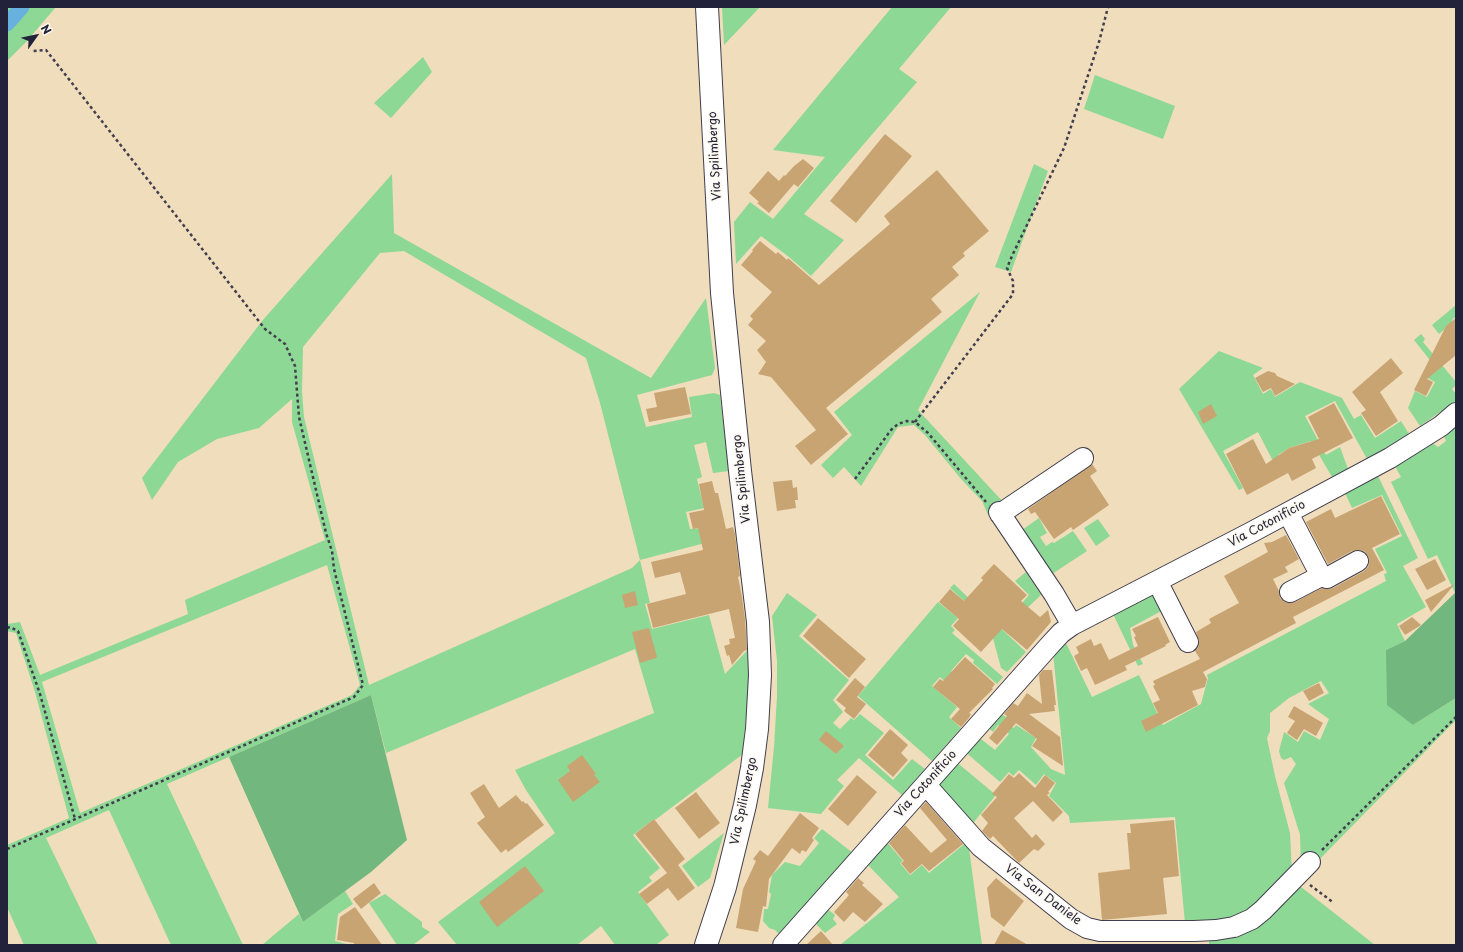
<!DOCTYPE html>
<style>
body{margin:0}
#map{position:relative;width:1463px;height:952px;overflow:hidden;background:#f0ddbc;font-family:"Playpen Sans",sans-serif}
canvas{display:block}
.frame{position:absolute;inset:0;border:8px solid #22223b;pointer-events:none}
.north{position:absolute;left:16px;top:16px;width:40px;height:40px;-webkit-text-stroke:3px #fbf7ec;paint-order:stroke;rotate:57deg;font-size:11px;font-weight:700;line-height:16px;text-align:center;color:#22223b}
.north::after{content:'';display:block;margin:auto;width:14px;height:18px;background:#22223b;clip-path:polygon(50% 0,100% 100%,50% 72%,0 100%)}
</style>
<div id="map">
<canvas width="1463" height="952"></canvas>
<div class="frame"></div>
<div class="north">N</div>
</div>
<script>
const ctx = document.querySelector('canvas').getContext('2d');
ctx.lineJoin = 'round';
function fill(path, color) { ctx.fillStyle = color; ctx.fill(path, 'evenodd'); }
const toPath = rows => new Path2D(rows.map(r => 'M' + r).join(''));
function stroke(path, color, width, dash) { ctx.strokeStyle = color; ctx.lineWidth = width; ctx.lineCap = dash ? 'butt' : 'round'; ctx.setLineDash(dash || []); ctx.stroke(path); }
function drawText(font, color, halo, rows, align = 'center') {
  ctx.font = font + ' "Playpen Sans",sans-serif'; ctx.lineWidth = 3; ctx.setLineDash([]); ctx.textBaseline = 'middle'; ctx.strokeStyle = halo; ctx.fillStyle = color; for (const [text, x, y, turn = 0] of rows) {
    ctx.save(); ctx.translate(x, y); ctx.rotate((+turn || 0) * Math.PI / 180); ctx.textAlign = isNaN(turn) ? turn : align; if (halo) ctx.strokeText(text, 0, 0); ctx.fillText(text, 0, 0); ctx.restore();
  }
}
fill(toPath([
 [7,7,56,7,26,42,7,61],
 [722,7,760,7,724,45],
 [892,7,951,7,899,69,917,82,804,214,844,240,811,276,789,257,761,236,736,264,734,222,750,202,773,219,825,157,773,150],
 [423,57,432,72,391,118,374,103],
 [1095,75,1175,106,1163,139,1084,109],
 [1034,164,1048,171,1011,272,995,267],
 [392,174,394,233,651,378,706,298,715,368,712,375,637,395,646,427,692,417,689,397,714,393,720,395,729,471,713,473,706,442,694,445,702,477,697,479,704,508,686,512,690,529,701,528,705,543,640,560,650,603,645,604,652,629,709,615,725,674,743,655,750,647,748,692,743,754,655,820,654,819,633,835,660,868,649,877,652,881,638,892,669,935,656,945,615,945,601,926,577,945,457,945,438,922,497,878,555,833,526,790,515,770,654,713,635,649,386,753,371,695,167,784,243,945,171,945,109,810,46,838,98,945,24,945,7,907,7,845,69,818,35,692,16,633,7,631,7,624,20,622,40,675,188,614,185,600,325,540,292,422,292,399,259,428,217,439,178,462,152,500,142,478,262,321],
 [404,251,586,358,600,403,640,560,632,568,369,685,304,417,302,391,303,347,380,253],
 [327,565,360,685,352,695,80,813,42,682],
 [980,292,918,410,1005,504,988,515,982,501,961,479,925,435,914,425,898,427,861,486,844,467,833,478,821,465,852,435,834,412],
 [1456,305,1456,316,1452,320,1453,322,1439,334,1432,325],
 [1421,334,1425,339,1423,342,1456,382,1456,385,1452,389,1456,394,1456,401,1420,426,1408,408,1415,391,1427,397,1435,382,1422,375,1433,364,1414,340],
 [1219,351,1263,368,1253,375,1263,394,1271,389,1275,397,1300,382,1342,398,1354,419,1361,415,1375,438,1401,421,1409,434,1367,459,1335,401,1305,416,1326,455,1340,447,1348,469,1332,477,1311,441,1289,448,1278,455,1281,460,1274,463,1258,432,1223,451,1243,488,1239,490,1179,389],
 [1456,423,1456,592,1455,593,1437,555,1428,559,1391,482,1401,477,1395,466,1431,442,1438,447,1446,441,1443,434],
 [1378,476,1418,558,1403,566,1426,607,1397,624,1405,641,1386,650,1413,725,1456,698,1456,720,1314,865,1301,865,1300,835,1284,783,1296,764,1291,757,1284,760,1281,758,1279,751,1284,732,1298,742,1304,731,1320,740,1329,719,1308,704,1329,693,1321,681,1289,698,1270,713,1270,731,1267,738,1275,776,1290,833,1292,874,1276,889,1230,922,1185,923,1175,817,1070,823,1069,816,1049,796,1056,783,1044,774,1036,785,1019,770,1013,776,1009,772,1000,782,963,750,973,738,981,739,995,750,1009,734,998,725,993,732,985,725,997,711,1009,719,1006,723,1014,728,1016,725,1036,738,1031,747,1051,769,1065,775,1053,652,1065,641,1092,697,1139,675,1163,725,1201,704,1208,678,1207,675,1386,581,1384,574,1387,573,1375,549,1402,536,1382,495,1352,508,1345,493],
 [1039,518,1047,533,1040,537,1046,546,1052,542,1054,543,1073,531,1087,551,1052,574,1022,530],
 [1098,519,1110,536,1096,546,1084,528],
 [1026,572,1041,595,1004,630,1001,627,1029,595,1015,581],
 [954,584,1026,652,1007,672,1001,668,993,638,998,632,950,588],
 [1156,590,1165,609,1130,628,1133,645,1143,664,1138,666,1113,614],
 [787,593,817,615,799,636,849,680,833,700,843,712,833,723,840,729,851,718,854,720,860,714,884,733,865,755,893,780,912,759,925,769,902,795,859,758,837,780,844,786,821,814,768,808,774,747,777,696,777,661,772,616],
 [938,602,958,618,951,626,955,630,952,633,1003,677,997,684,973,663,974,660,966,654,951,671,958,676,949,685,940,677,932,686,957,707,949,717,961,728,932,761,858,696],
 [954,760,996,795,974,822,968,822,933,785],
 [822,829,853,853,780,935,775,930,769,928,763,921,764,909,768,909,771,894,769,892,772,875,785,862,800,866,819,843,814,838],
 [724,833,710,878,698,887,682,866],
 [886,841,903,861,900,863,910,875,922,865,929,873,968,841,982,945,840,945,899,897,866,863],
 [1296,883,1375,945,1209,945,1209,938],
 [345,891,353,904,338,914,335,941,350,945,262,945,299,914,303,922],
 [385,894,422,922,422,927,430,932,413,945,397,945,369,903],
 [826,908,835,915,833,919,837,924,825,933,814,922]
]), '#8dd895');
fill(toPath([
 [1456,592,1456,698,1413,725,1387,705,1386,650,1405,641],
 [371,695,407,840,371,872,303,922,229,757]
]), '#72b87e');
stroke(toPath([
 [7,24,22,7]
]), '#68b1df', 15);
fill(toPath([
 [885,134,912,156,856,223,830,201],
 [803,159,814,168,798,187,794,184,769,213,757,203,759,202,749,193,768,171,779,181,784,175,785,176,794,166],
 [937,170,989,231,963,253,965,256,952,267,959,275,931,299,942,312,826,408,848,434,811,465,795,446,816,430,771,377,758,374,766,362,757,350,766,341,748,325,753,319,750,316,772,292,741,265,753,251,752,250,760,241,776,254,778,252,787,260,788,258,819,285,890,224,884,216],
 [1456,318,1456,355,1427,379,1433,382,1426,396,1414,390,1446,326],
 [1391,358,1403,373,1380,392,1398,421,1376,436,1361,413,1366,410,1352,392],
 [1268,371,1275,373,1277,376,1295,384,1275,396,1271,388,1263,392,1255,378],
 [685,387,691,414,649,422,646,409,657,407,654,393],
 [1334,403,1353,438,1312,459,1316,468,1292,481,1288,473,1247,495,1226,454,1253,439,1266,464,1289,448,1319,439,1308,417],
 [1211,404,1217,416,1203,424,1198,412],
 [1092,464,1097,471,1090,476,1109,505,1073,530,1071,527,1054,539,1035,512,1031,514,1028,509],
 [792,480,793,488,797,487,798,500,795,500,796,508,777,511,773,482],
 [712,481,715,493,718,493,726,529,733,527,735,534,740,576,738,577,742,597,745,619,747,650,744,651,732,665,729,655,727,656,724,646,730,644,729,639,735,638,729,609,653,628,647,604,686,594,680,572,655,578,651,562,703,550,698,528,693,529,689,513,704,510,699,484],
 [1381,496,1400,534,1372,548,1384,570,1293,617,1296,623,1203,672,1207,679,1205,687,1192,691,1198,705,1146,732,1141,721,1158,713,1153,703,1160,700,1153,686,1155,685,1153,681,1200,659,1195,651,1198,648,1199,642,1196,632,1211,623,1209,619,1239,603,1224,576,1268,552,1264,543,1272,542,1286,535,1299,559,1285,567,1288,572,1273,579,1279,591,1280,598,1285,602,1290,603,1295,602,1322,588,1328,589,1333,588,1364,571,1368,567,1369,562,1368,556,1364,551,1358,550,1352,551,1328,564,1306,522,1331,509,1335,518],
 [1435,559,1446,580,1427,590,1415,569],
 [994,564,1027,595,1021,601,1040,617,1048,610,1051,622,1027,650,1002,629,981,652,953,626,959,619,939,602,950,589,964,601,983,580,981,578],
 [1453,585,1454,585,1431,612,1425,600],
 [635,591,638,605,625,608,622,595],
 [1158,617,1170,642,1165,645,1166,646,1125,666,1127,670,1095,685,1087,668,1081,671,1074,656,1079,653,1076,647,1091,639,1094,646,1101,643,1109,660,1138,646,1134,637,1136,636,1132,629],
 [1412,617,1421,625,1405,635,1399,626],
 [818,618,866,659,849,678,803,636],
 [649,628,657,657,656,658,640,663,632,632],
 [965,657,995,684,992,688,993,689,969,713,971,714,969,718,961,727,951,719,960,709,933,687,940,679,943,681],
 [1043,670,1052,670,1056,705,1054,705,1055,711,1029,714,1060,737,1063,766,1032,746,1037,739,1016,723,997,745,989,738,1007,716,1004,714,1013,703,1018,706,1027,693,1042,704,1039,675],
 [855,678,865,687,857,697,866,704,854,719,844,711,846,708,836,700],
 [1319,683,1324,693,1309,701,1303,691],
 [1294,706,1323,723,1316,736,1304,729,1297,740,1287,733,1295,721,1288,717],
 [890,729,908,745,901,753,908,760,893,777,868,755],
 [826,731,844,746,836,754,819,740],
 [582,755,596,774,594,775,600,782,573,802,558,780,570,771,567,766],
 [1019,773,1035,788,1045,775,1055,783,1048,792,1050,793,1047,795,1063,812,1053,822,1033,801,1014,818,1032,838,1036,834,1045,844,1038,851,1034,849,1019,863,993,836,990,839,982,831,988,823,981,815,997,797,992,794,1009,774,1014,778],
 [857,775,877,792,848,826,828,809],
 [484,784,499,808,516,795,522,802,523,801,526,804,527,803,544,825,508,852,506,849,501,853,477,823,485,817,470,793],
 [696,792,720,823,699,839,675,808],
 [926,802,963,844,929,871,922,864,910,874,901,863,904,861,889,843,905,825,931,853,947,840,920,808],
 [800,813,819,828,812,838,814,840,806,852,802,850,800,854,792,848,769,879,766,907,763,906,758,932,736,928,743,889,756,861,753,859,760,850,768,856],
 [654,819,685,859,678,865,695,888,678,901,668,888,647,904,639,894,667,873,635,834],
 [1174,820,1179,876,1163,878,1167,914,1102,920,1098,873,1130,869,1127,833,1131,833,1130,824],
 [525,866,544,891,497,927,479,902],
 [858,878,864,883,862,885,883,904,865,922,853,912,844,922,834,912,849,895,846,892],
 [996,878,1024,901,1004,927,991,917,987,888],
 [374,883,381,893,361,909,353,899],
 [355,907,382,945,354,945,354,943,337,940,340,917],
 [1002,930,1028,945,994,945],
 [821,931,833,945,806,945]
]), '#c9a473');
const minor = toPath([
 [999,512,1054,594,1072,625],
 [1288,513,1321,576,1290,592],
 [1000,514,1083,458],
 [1321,576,1327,578,1358,561],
 [1157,581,1188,642],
 [926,785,981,847,1071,919,1087,928,1100,931,1194,931,1216,930,1234,927,1252,919,1263,910,1310,862],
 [783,945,1049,646,1061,633,1072,625,1250,533,1390,458,1441,426,1456,413]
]);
const major = toPath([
 [706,945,725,887,745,805,752,768,757,729,760,675,758,622,740,471,722,293,707,7]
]);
stroke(minor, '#413e4e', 22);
stroke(major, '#413e4e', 24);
stroke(toPath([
 [915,422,1013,294,1013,281,1007,268,1012,256,1064,148,1099,42,1108,7],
 [855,479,891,430,898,424,907,421,915,422,928,433,986,502],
 [7,628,10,627,18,631,40,694,75,819],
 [7,849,354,697,363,685,334,569,332,551,326,533,299,417,295,366,285,344,265,329,46,50,33,51],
 [1322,850,1456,717],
 [1310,885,1334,903]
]), '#413e4e', 2.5, [3, 3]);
stroke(minor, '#fff', 20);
stroke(major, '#fff', 22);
drawText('12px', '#22223b', '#fbf7ec', [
 ["Via Spilimbergo",715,156,-93],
 ["Via Spilimbergo",742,479,-96],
 ["Via Cotonificio",1267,524,-28],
 ["Via Cotonificio",926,784,-48],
 ["Via Spilimbergo",744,801,-78],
 ["Via San Daniele",1043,895,37]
]);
</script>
